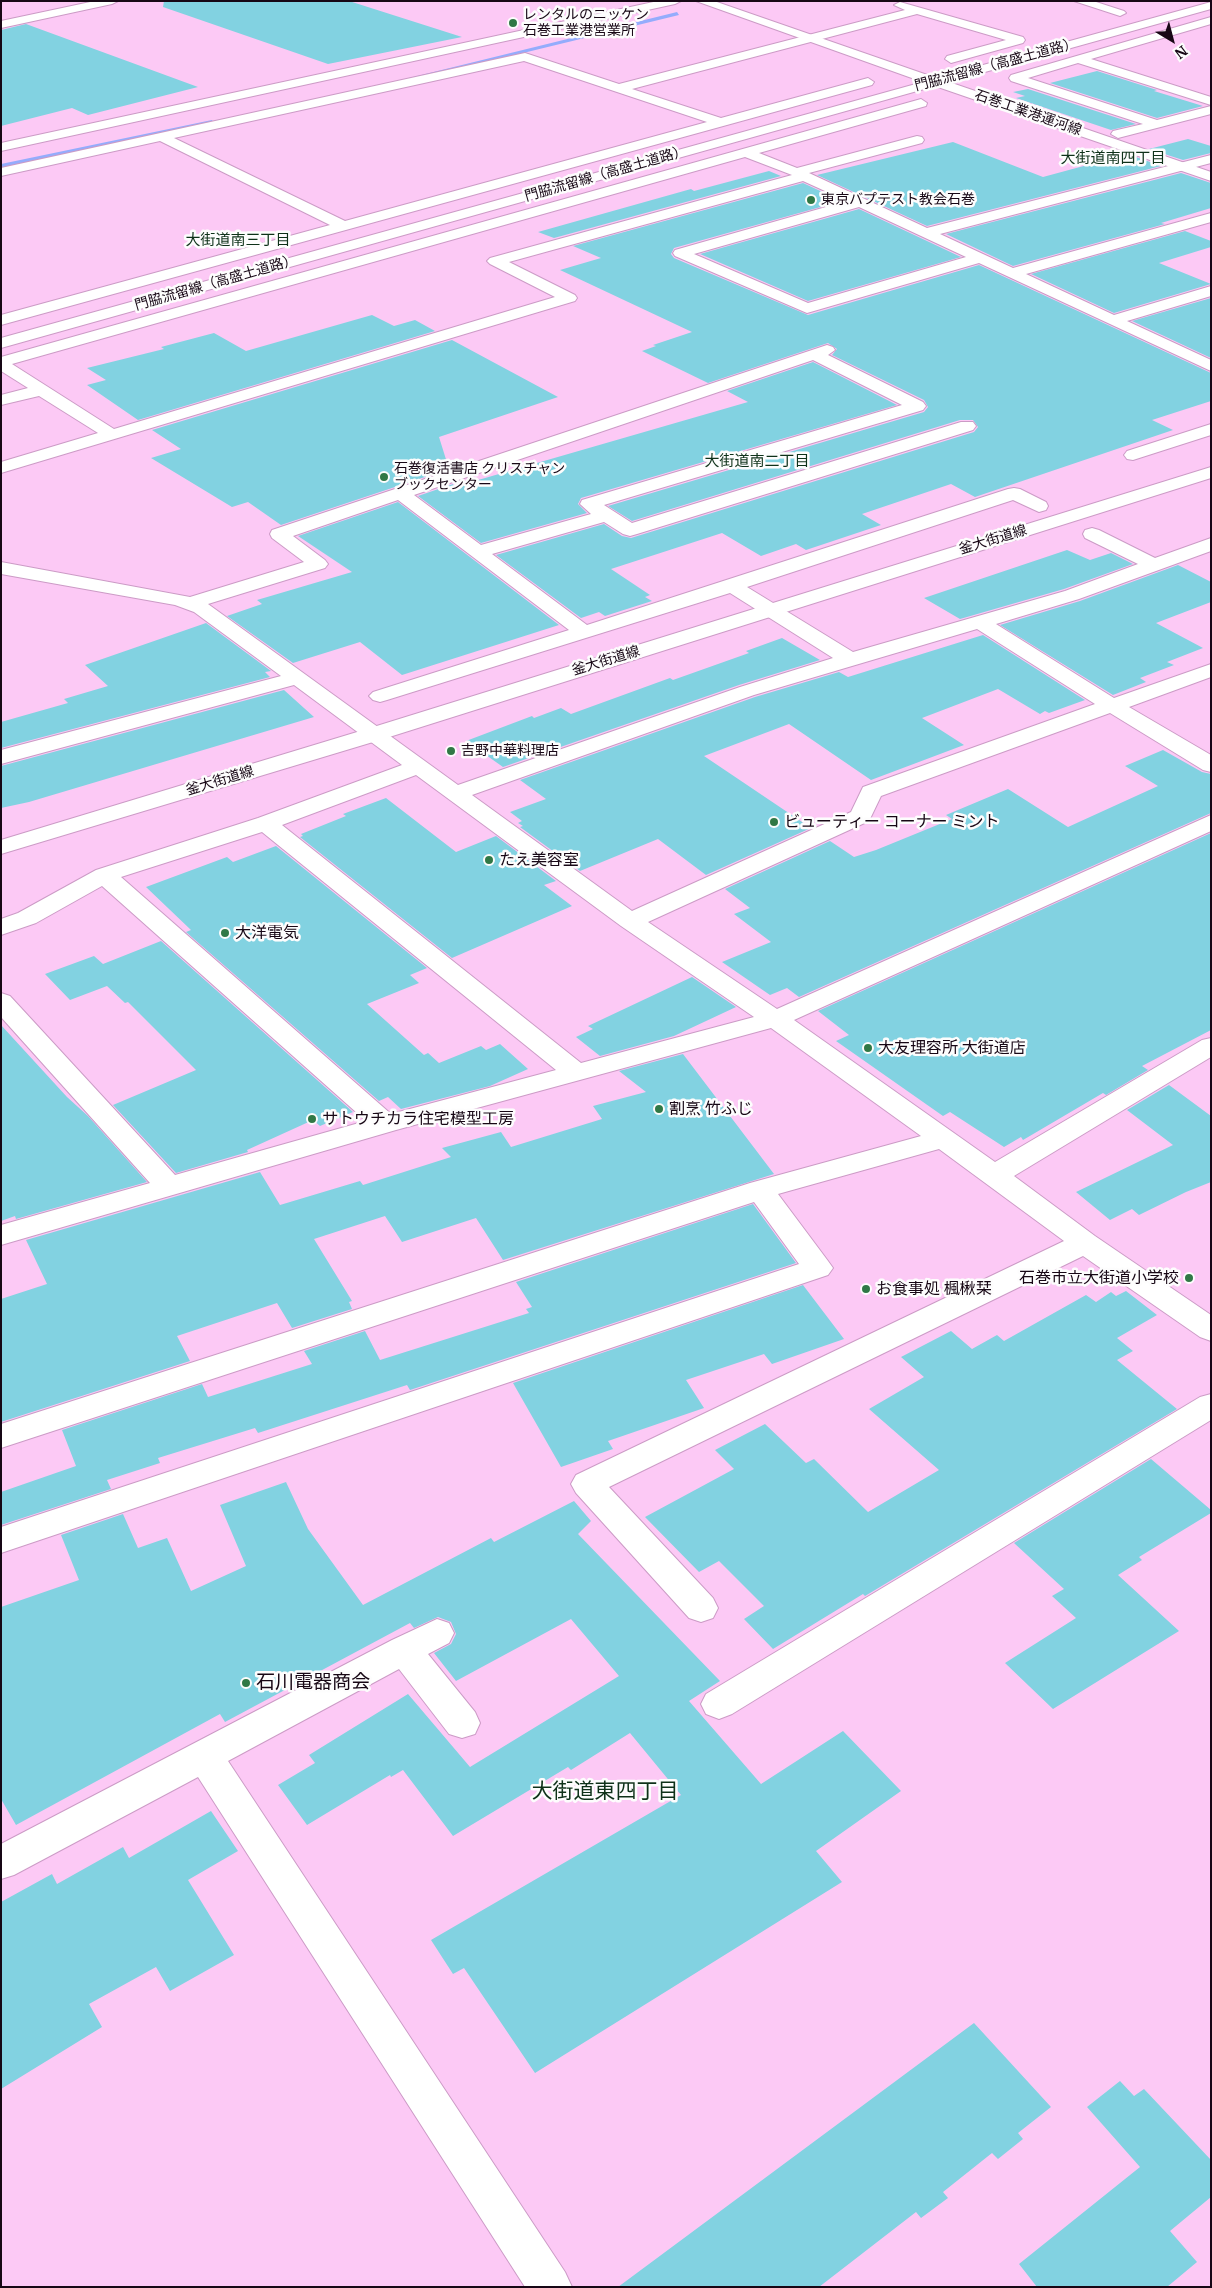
<!DOCTYPE html>
<meta charset="utf-8">
<style>
body{margin:0}
#map{position:relative;width:1212px;height:2288px;overflow:hidden;background:#fcc9f5;font-family:Merriweather,serif}
canvas{display:block}
.frame{position:absolute;inset:0;border:2px solid #170715;pointer-events:none}
.north{position:absolute;left:1147px;top:15px;width:50px;height:50px;-webkit-text-stroke:4px #fdfdfd;paint-order:stroke;rotate:143deg;font-size:14px;font-weight:700;line-height:20px;text-align:center;color:#170715}
.north::after{content:'';display:block;margin:auto;width:18px;height:22px;background:#170715;clip-path:polygon(50% 0,100% 100%,50% 72%,0 100%)}
</style>
<div id="map">
<canvas width="1212" height="2288"></canvas>
<div class="frame"></div>
<div class="north">N</div>
</div>
<script>
const ctx = document.querySelector('canvas').getContext('2d');
ctx.lineJoin = 'round';
const toPath = rows => new Path2D(rows.map(r => 'M' + r).join(''));
function fill(path, color) { ctx.fillStyle = color; ctx.fill(path, 'evenodd'); }
function stroke(path, color, width, dash) { ctx.strokeStyle = color; ctx.lineWidth = width; ctx.lineCap = dash ? 'butt' : 'round'; ctx.setLineDash(dash || []); ctx.stroke(path); }
function drawText(font, color, halo, rows, align = 'center') {
  ctx.font = font + ' Merriweather,"Noto Sans JP",serif'; ctx.lineWidth = 5; ctx.setLineDash([]); ctx.textBaseline = 'middle'; ctx.strokeStyle = halo; ctx.fillStyle = color; for (const [text, x, y, turn = 0] of rows) {
    ctx.save(); ctx.translate(x, y); ctx.rotate((+turn || 0) * Math.PI / 180); ctx.textAlign = isNaN(turn) ? turn : align; if (halo) ctx.strokeText(text, 0, 0); ctx.fillText(text, 0, 0); ctx.restore();
  }
}
fill(toPath([
 [677,12,679,15,400,83,397,81,677,12],
 [212,120,214,123,1,168,1,164,212,120]
]), '#94acfc');
fill(toPath([
 [164,1,349,1,462,37,328,64,163,7],
 [26,24,198,87,88,115,72,108,1,126,1,30],
 [1097,71,1157,90,1154,91,1203,106,1157,118,1050,83],
 [1028,89,1136,124,1111,130,1016,98,1025,96,1013,92],
 [1188,139,1211,146,1211,153,1183,160,1149,149],
 [953,142,1043,177,1128,154,1161,166,927,226,817,175],
 [769,171,781,176,554,238,538,232,691,189,694,191],
 [1181,173,1211,183,1211,208,1161,223,1165,224,1013,266,946,234],
 [803,183,842,201,674,248,671,254,674,258,808,315,979,265,1211,373,1211,401,1152,420,1173,430,975,497,951,484,862,514,881,525,806,550,796,544,761,556,722,533,611,569,650,595,645,597,652,601,605,616,599,612,581,618,496,555,604,524,622,536,631,538,974,432,978,427,973,420,960,420,632,521,608,506,924,412,928,407,924,400,832,355,837,349,828,343,708,383,642,351,656,346,653,345,692,332,560,270,601,258,573,246],
 [859,209,961,257,808,301,700,254],
 [1185,231,1211,241,1211,247,1159,263,1211,284,1114,313,1031,274],
 [1211,298,1211,358,1132,321],
 [372,315,394,326,415,320,435,331,138,420,87,385,106,380,87,368,164,349,161,347,214,333,246,351],
 [452,340,558,397,439,437,449,469,281,525,248,502,232,507,151,458,181,449,152,430],
 [813,362,897,405,581,498,578,504,587,513,481,543,418,496,453,484,454,487,748,402,727,391],
 [398,502,559,625,402,675,360,642,293,663,227,616,262,604,257,600,352,572,298,536],
 [1067,550,1090,560,1111,553,1133,564,1064,589,960,619,924,598],
 [1178,565,1211,582,1211,602,1156,623,1203,648,1167,662,1174,665,1140,678,1146,682,1113,695,1000,625,1080,601],
 [206,623,271,671,265,672,270,677,1,748,1,722,68,703,64,699,108,686,85,665],
 [983,635,1085,700,1049,713,1045,711,1040,714,998,689,922,718,964,745,871,780,789,724,704,756,811,828,706,875,658,839,580,871,520,827,523,826,518,823,522,821,510,812,546,799,520,780,755,697,839,672,848,677],
 [782,638,820,660,739,685,503,767,466,741,532,716,534,718,561,708,571,714,670,678,673,680,749,653,746,651],
 [284,690,314,717,29,802,1,808,1,766],
 [1163,750,1202,772,1211,774,1211,813,799,997,787,988,770,995,722,962,771,942,734,914,750,908,725,889,830,841,854,857,876,850,952,819,946,815,1008,789,1068,827,1158,786,1125,766],
 [386,798,456,852,496,836,556,881,544,885,572,906,452,958,300,837,303,836,301,834,346,816,343,814],
 [1211,833,1211,1030,1142,1066,1148,1070,1106,1095,1103,1093,1023,1140,1021,1137,1004,1147,950,1112,943,1116,836,1041,849,1035,818,1011],
 [276,846,427,968,410,975,419,983,367,1004,424,1055,428,1053,439,1063,481,1046,486,1050,500,1044,528,1069,490,1086,401,1109,388,1097,379,1101,186,932,191,930,146,887,227,857,233,862],
 [161,941,353,1112,320,1126,313,1120,247,1150,248,1152,176,1173,113,1105,196,1070,128,1002,125,1003,107,986,70,1000,45,974,94,956,103,964],
 [692,977,736,1007,674,1036,600,1056,576,1037,593,1029,588,1026],
 [1,1025,67,1097,88,1116,147,1182,16,1219,15,1216,1,1221],
 [683,1054,774,1174,503,1260,476,1218,402,1242,385,1216,314,1239,352,1301,349,1302,352,1309,292,1328,277,1303,177,1336,190,1361,1,1422,1,1299,47,1284,26,1240,260,1172,280,1205,360,1181,363,1185,451,1157,442,1148,501,1132,511,1147,602,1119,593,1106,646,1092,619,1071],
 [1169,1085,1211,1116,1211,1182,1186,1192,1139,1215,1132,1209,1110,1220,1076,1192,1173,1145,1127,1110],
 [753,1204,796,1263,410,1390,407,1385,258,1433,255,1428,158,1458,160,1463,107,1480,111,1489,1,1525,1,1492,76,1466,62,1430,202,1384,208,1397,312,1364,304,1351,365,1331,380,1360,529,1313,526,1309,532,1307,516,1282],
 [803,1285,844,1339,772,1364,764,1354,686,1380,704,1408,608,1441,613,1449,561,1467,513,1383],
 [1126,1291,1157,1315,1117,1338,1133,1351,1117,1360,1177,1409,865,1596,863,1594,773,1649,744,1619,764,1606,719,1561,699,1572,645,1517,734,1469,715,1450,765,1424,806,1463,814,1459,868,1512,939,1470,869,1409,924,1377,901,1357,951,1331,972,1349,997,1335,1004,1341,1086,1295,1096,1302,1111,1292,1116,1296],
 [1151,1459,1211,1510,1211,1513,1139,1557,1142,1560,1118,1575,1179,1631,1053,1709,1005,1663,1076,1618,1052,1596,1064,1589,1014,1543],
 [286,1482,308,1529,363,1605,491,1538,494,1542,574,1501,591,1521,578,1534,720,1681,689,1701,761,1784,843,1731,901,1791,816,1851,842,1882,535,2073,464,1968,453,1974,431,1940,681,1795,630,1733,571,1770,568,1767,453,1836,403,1770,391,1777,390,1775,307,1825,278,1785,315,1763,309,1755,408,1694,470,1767,619,1676,571,1619,456,1681,434,1653,451,1644,456,1634,451,1622,438,1617,414,1628,410,1623,225,1722,220,1714,16,1825,1,1799,1,1607,79,1580,61,1535,123,1514,138,1548,167,1538,191,1591,246,1566,220,1505],
 [211,1811,238,1851,188,1880,234,1955,170,1991,156,1967,89,2004,102,2027,1,2089,1,1902,52,1874,57,1884,123,1847,129,1858],
 [974,2023,1051,2107,1018,2133,1023,2139,998,2159,992,2153,943,2192,948,2198,921,2218,916,2212,819,2287,618,2287],
 [1120,2081,1134,2096,1144,2089,1211,2160,1211,2197,1170,2231,1197,2262,1167,2287,1037,2287,1019,2264,1140,2167,1087,2107]
]), '#82d2e1');
const street = toPath([
 [95,1,118,1,112,4,1,28,1,21,95,1],
 [1074,1,1093,1,1124,11,1126,13,1120,16,1074,1],
 [900,2,1023,37,1025,40,1023,43,951,63,945,59,947,56,1006,40,917,14,632,89,721,118,868,78,874,82,872,85,1,325,1,315,330,225,160,141,1,176,1,168,525,53,619,84,905,10,894,5,900,2],
 [524,61,707,122,345,221,174,138,524,61],
 [1211,17,1211,24,1091,59,1211,97,1211,105,1078,63,1028,78,1157,120,1211,106,1211,114,1118,138,1111,134,1113,131,1143,124,1011,81,1009,78,1011,75,1211,17],
 [921,99,927,103,926,106,759,153,797,168,917,136,922,137,924,140,922,143,809,173,927,228,1211,155,1211,163,940,234,1013,268,1211,213,1211,222,1026,274,1114,315,1211,286,1211,296,1127,321,1211,360,1211,371,979,263,807,313,675,256,673,253,675,250,847,201,803,181,509,262,575,295,577,298,575,301,1,473,1,462,98,433,39,396,1,405,1,395,28,388,1,371,1,357,921,99],
 [745,157,792,175,490,258,487,261,490,264,555,297,114,429,12,364,745,157],
 [859,207,966,257,808,303,694,254,859,207],
 [827,345,833,347,835,350,828,355,923,402,926,406,923,410,604,505,632,523,961,422,973,422,976,426,973,430,637,534,630,536,623,534,604,522,492,554,587,625,1008,489,1014,488,1020,489,1046,502,1048,506,1046,510,1039,512,1013,500,747,587,853,652,1065,591,1138,564,1085,538,1083,534,1085,530,1092,528,1099,530,1155,558,1211,538,1211,551,1079,599,996,624,1114,698,1211,664,1211,677,1129,707,1211,755,1211,772,1203,770,1110,713,881,796,869,821,648,922,777,1009,1211,815,1211,831,794,1020,995,1162,1202,1040,1211,1038,1211,1057,1014,1176,1095,1236,1211,1315,1211,1341,1200,1337,1083,1256,609,1487,713,1598,718,1608,713,1618,701,1622,689,1618,576,1493,571,1484,576,1475,1064,1241,939,1149,778,1194,828,1261,833,1268,828,1275,1,1553,1,1527,799,1264,754,1202,1,1448,1,1424,750,1183,921,1136,771,1028,396,1130,1,1245,1,1225,150,1183,1,1017,1,993,10,996,175,1175,366,1121,102,886,36,923,1,935,1,919,18,913,96,870,258,818,402,765,294,685,1,764,1,750,281,676,194,612,175,605,1,574,1,562,190,597,304,562,272,538,270,534,272,530,827,345],
 [813,360,902,405,582,500,580,504,591,514,481,545,414,495,813,360],
 [398,500,569,630,373,692,369,696,373,700,380,702,387,700,730,593,833,658,740,687,458,785,208,604,325,568,328,564,325,560,293,536,398,500],
 [977,629,1095,704,863,787,851,812,632,911,472,795,754,695,977,629],
 [416,775,621,926,754,1017,581,1063,282,825,416,775],
 [262,832,556,1070,391,1114,121,877,262,832],
 [1211,424,1211,435,1133,460,1127,459,1124,455,1127,451,1211,424],
 [1211,1394,1211,1420,732,1714,719,1719,706,1714,701,1704,706,1694,1200,1397,1211,1394],
 [437,1619,449,1623,454,1633,449,1643,428,1654,475,1712,480,1723,475,1734,462,1738,449,1734,399,1669,228,1761,565,2272,572,2287,525,2287,198,1777,14,1875,1,1879,1,1844,392,1640,437,1619]
]);
const secondary = toPath([
 [658,1,681,1,675,4,1,151,1,143,658,1],
 [696,1,714,1,936,78,1211,2,1211,9,949,82,1211,172,1211,181,935,86,1,348,1,338,923,82,696,1],
 [1211,467,1211,478,383,739,1,854,1,840,367,729,1211,467]
]);
stroke(street, '#cc9bc6', 2);
stroke(secondary, '#cc9bc6', 2);
fill(street, '#fff');
fill(secondary, '#fff');
for (const [x, y, r, color] of [
 [513,23,5,"#307846"],
 [811,200,5,"#307846"],
 [384,477,5,"#307846"],
 [451,751,5,"#307846"],
 [774,822,5,"#307846"],
 [489,860,5,"#307846"],
 [225,933,5,"#307846"],
 [868,1048,5,"#307846"],
 [659,1109,5,"#307846"],
 [312,1119,5,"#307846"],
 [1189,1278,5,"#307846"],
 [866,1289,5,"#307846"],
 [246,1683,5,"#307846"]
]) { const dot = new Path2D(); dot.arc(x, y, r, 0, 2 * Math.PI); ctx.fillStyle = color; ctx.fill(dot); stroke(dot, '#fdfdfd', 2); }
drawText('14px', '#170715', '#fdfdfd', [
 ["レンタルのニッケン",523,15],
 ["石巻工業港営業所",523,31],
 ["東京バプテスト教会石巻",821,200],
 ["石巻復活書店 クリスチャン",394,469],
 ["ブックセンター",394,485],
 ["吉野中華料理店",461,751]
], 'left');
drawText('14px', '#170715', '#fdfdfd', [
 ["門脇流留線（高盛土道路）",996,65,-15],
 ["石巻工業港運河線",1028,113,19],
 ["門脇流留線（高盛土道路）",606,174,-16],
 ["門脇流留線（高盛土道路）",216,283,-16],
 ["釜大街道線",993,540,-17],
 ["釜大街道線",606,661,-17],
 ["釜大街道線",220,781,-17]
]);
drawText('15px', '#0e3119', '#fdfdfd', [
 ["大街道南四丁目",1113,159],
 ["大街道南三丁目",238,241],
 ["大街道南二丁目",757,462]
]);
drawText('16px', '#170715', '#fdfdfd', [
 ["ビューティー コーナー ミント",784,822],
 ["たえ美容室",499,860],
 ["大洋電気",235,933],
 ["大友理容所 大街道店",878,1048],
 ["割烹 竹ふじ",669,1109],
 ["サトウチカラ住宅模型工房",322,1119],
 ["石巻市立大街道小学校",1179,1278,"right"],
 ["お食事処 楓楸栞",876,1289]
], 'left');
drawText('19px', '#170715', '#fdfdfd', [
 ["石川電器商会",256,1683]
], 'left');
drawText('21px', '#0e3119', '#fdfdfd', [
 ["大街道東四丁目",605,1792]
]);
</script>
